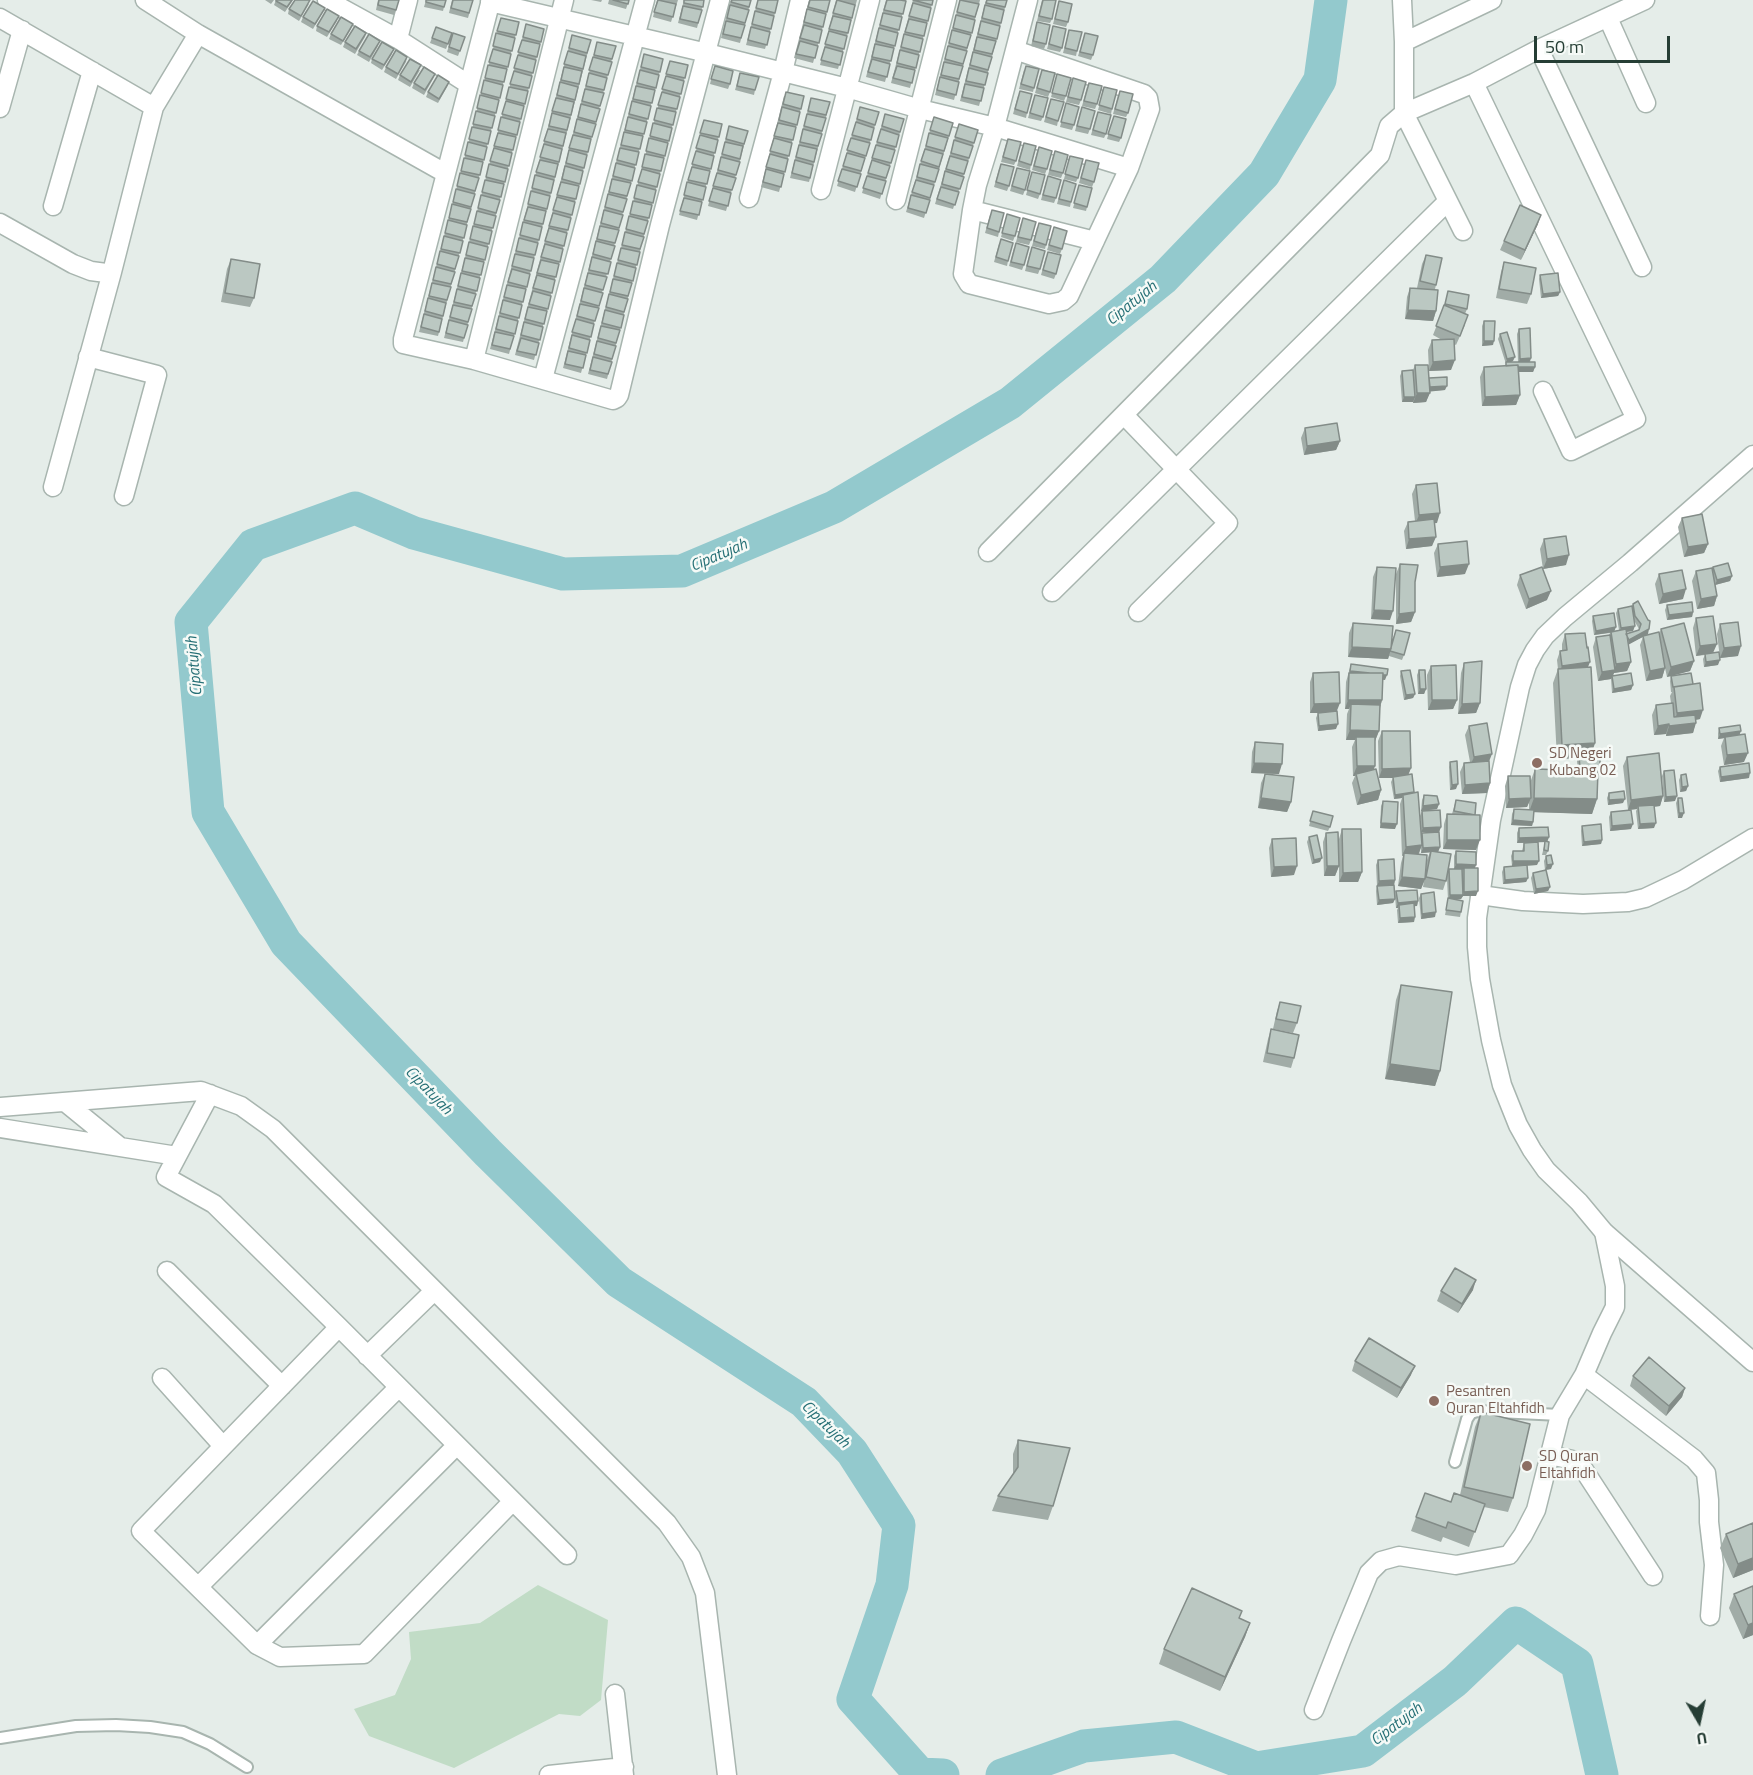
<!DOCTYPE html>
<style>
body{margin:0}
#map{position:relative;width:1753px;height:1775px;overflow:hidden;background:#e5ede9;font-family:"Titillium Web",sans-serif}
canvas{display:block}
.north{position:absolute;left:1669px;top:1691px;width:60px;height:60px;-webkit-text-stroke:4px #f6faf7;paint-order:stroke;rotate:171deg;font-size:16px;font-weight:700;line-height:24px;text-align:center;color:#263e35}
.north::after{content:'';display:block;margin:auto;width:21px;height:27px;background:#263e35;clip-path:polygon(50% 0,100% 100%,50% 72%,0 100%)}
.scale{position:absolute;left:1534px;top:36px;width:136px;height:27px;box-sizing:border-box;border:3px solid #263e35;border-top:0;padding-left:8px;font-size:18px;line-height:21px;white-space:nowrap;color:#263e35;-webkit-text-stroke:4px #f6faf7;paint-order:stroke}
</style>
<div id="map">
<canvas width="1753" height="1775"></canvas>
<div class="north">U</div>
<div class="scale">50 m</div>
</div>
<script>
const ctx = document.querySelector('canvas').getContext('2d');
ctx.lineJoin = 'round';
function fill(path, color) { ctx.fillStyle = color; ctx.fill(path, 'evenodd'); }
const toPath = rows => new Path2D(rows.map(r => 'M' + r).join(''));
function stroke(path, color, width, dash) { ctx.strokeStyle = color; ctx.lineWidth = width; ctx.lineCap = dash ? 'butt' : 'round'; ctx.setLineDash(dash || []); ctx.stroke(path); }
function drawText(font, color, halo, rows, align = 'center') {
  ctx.font = font + ' "Titillium Web",sans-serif'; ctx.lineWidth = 5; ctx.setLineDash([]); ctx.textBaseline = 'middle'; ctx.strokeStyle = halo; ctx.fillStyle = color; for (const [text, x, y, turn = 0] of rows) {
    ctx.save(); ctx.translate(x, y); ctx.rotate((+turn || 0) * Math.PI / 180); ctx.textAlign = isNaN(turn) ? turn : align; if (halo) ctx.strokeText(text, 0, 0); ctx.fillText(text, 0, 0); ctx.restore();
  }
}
fill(toPath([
 [538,1585,608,1620,601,1700,580,1716,559,1714,454,1768,369,1736,354,1709,395,1695,411,1659,409,1632,480,1623]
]), '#c1dcc6');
stroke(toPath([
 [943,1775,920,1774,853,1699,892,1585,899,1525,852,1452,804,1402,619,1282,488,1153,286,943,208,812,191,622,253,545,355,508,414,533,563,574,682,571,834,507,1010,403,1163,279,1264,174,1320,80,1331,0],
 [1002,1775,1084,1746,1176,1737,1256,1768,1363,1751,1455,1681,1516,1623,1577,1664,1602,1775]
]), '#93c9cd', 33);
const service = toPath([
 [1455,1462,1467,1419,1471,1413,1477,1411,1560,1415],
 [0,1738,76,1726,116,1725,150,1727,183,1732,210,1744,247,1767]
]);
const minor = toPath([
 [145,0,198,34,445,173],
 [327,0,398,39,468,84],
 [491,0,403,339,403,344,474,360,613,400,617,398,619,395,660,225,720,0],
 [1028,0,995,127,977,185,972,210,1095,241],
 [1402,0,1404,42,1404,113,1463,231],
 [490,2,707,53,847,88,920,109,995,127,1129,168],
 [0,18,154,107],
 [1608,18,1646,103],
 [398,39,408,0],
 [1404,42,1492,0],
 [1539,49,1642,267],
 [1474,83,1636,419,1571,451,1543,391],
 [0,108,22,30],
 [821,190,870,0],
 [749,198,783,72,800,0],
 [896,200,947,0],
 [53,206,92,71],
 [972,210,963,274,969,284,1049,304,1063,301,1069,296,1129,168,1150,109,1148,98,1144,94,1015,50],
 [0,223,73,264,91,271,106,273,112,272,154,107,198,34],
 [88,357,157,375,124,496],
 [474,360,564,0],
 [543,379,645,0],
 [1124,415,1228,523,1138,612],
 [53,487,112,272],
 [988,552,1380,155,1389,126,1404,113,1474,83,1539,49,1645,0],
 [1052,592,1448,201],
 [1480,895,1523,901,1583,904,1628,902,1645,898,1683,880,1753,838],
 [210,1094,166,1177,214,1204,339,1327,567,1555],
 [65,1102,119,1146],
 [0,1107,201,1091,241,1106,273,1129,667,1523,691,1557,705,1593,727,1775],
 [0,1128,177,1156],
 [167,1271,282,1386],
 [339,1327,141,1531,257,1645,280,1657,364,1654,513,1501],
 [367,1356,434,1291],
 [1584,1375,1694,1459,1706,1473,1709,1500,1709,1522,1714,1565,1710,1616],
 [162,1378,223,1446],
 [1550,1455,1572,1460,1582,1467,1653,1576],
 [198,1587,399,1387],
 [257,1645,457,1445],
 [615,1694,624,1775],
 [1314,1710,1341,1641,1369,1573,1381,1561,1399,1556,1456,1565,1509,1555,1523,1535,1536,1510,1560,1415,1584,1375,1602,1333,1615,1307,1615,1286,1604,1232],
 [549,1775,624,1767]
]);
const tertiary = toPath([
 [1753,455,1630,563,1565,617,1545,636,1535,650,1527,665,1520,687,1491,820,1477,918,1477,947,1480,979,1491,1040,1502,1085,1518,1125,1532,1150,1546,1170,1579,1202,1604,1232,1753,1362]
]);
stroke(service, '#a8b5af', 14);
stroke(minor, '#a8b5af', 21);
stroke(tertiary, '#a8b5af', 21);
stroke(service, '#fff', 10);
stroke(minor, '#fff', 18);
stroke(tertiary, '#fff', 18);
fill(toPath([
 [265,0,274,0,271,4],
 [276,0,293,0,285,12,274,5],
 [378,0,399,0,394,15,376,10],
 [426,0,444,7,443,11,424,7],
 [452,0,473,0,468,18,449,13],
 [591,0,602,0,601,2],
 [609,0,629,0,626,9,608,4],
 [657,0,678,0,671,22,653,17],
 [684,0,704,0,697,28,678,23],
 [731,0,751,0,740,43,721,38],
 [758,0,775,13,765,49,746,45],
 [809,0,830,0,813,63,794,58],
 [836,0,857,0,838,69,820,65],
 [886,0,906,0,885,82,866,77],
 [913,0,933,0,910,88,891,83],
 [960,0,980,0,954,100,935,95],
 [986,0,1007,0,979,106,960,101],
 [1042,0,1052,19,1050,23,1037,21],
 [1059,1,1068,22,1066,27,1053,24],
 [309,4,299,21,288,14,289,9],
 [323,12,313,29,301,22,303,17],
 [501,18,519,22,438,336,419,332],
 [337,21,327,37,316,31,317,26],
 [1037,22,1046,44,1044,49,1031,46],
 [526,24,544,29,463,342,444,338],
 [1053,26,1062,48,1060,52,1047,49],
 [436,27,452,33,446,49,430,43],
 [351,29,341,45,329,39,331,34],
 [1069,30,1077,51,1076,56,1063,53],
 [366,33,365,37,355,54,343,47,345,42],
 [453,33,465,37,458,56,447,52],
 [1085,33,1093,55,1091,60,1078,56],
 [572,35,591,40,509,354,490,349],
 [597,42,612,59,534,360,515,355],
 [378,46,369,62,357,55,359,51],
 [392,54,382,70,371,63,372,59],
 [644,54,663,59,581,373,563,368],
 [407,57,406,62,396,79,384,72,386,67],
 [670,61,688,65,607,379,588,374],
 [420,70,410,87,398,80,400,75],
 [1024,70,1034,88,1033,92,1019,89],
 [713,71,730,84,728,89,710,84],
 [740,73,755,90,754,95,735,90],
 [435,74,433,79,424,95,412,88,414,83],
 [1040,75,1050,92,1048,97,1035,93],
 [1056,79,1066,96,1064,101,1051,97],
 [449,82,447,87,438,103,426,97,428,92],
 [1071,83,1081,100,1079,105,1066,102],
 [1087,87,1097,104,1095,109,1082,106],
 [1103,92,1112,109,1111,114,1098,110],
 [784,96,804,96,779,192,761,187],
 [1018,96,1027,113,1026,118,1013,114],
 [1118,96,1128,113,1126,117,1113,114],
 [811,98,830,102,809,182,790,178],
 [1033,100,1043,117,1041,121,1028,118],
 [1049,104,1058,121,1057,126,1044,122],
 [1065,108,1074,125,1072,130,1060,127],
 [859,111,879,112,855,192,837,186],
 [1080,112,1090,129,1088,134,1075,131],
 [885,114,904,119,880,199,862,193],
 [934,117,953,123,924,218,906,212],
 [1096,117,1106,134,1104,138,1091,135],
 [704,120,722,124,697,220,679,215],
 [1112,121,1121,138,1119,142,1107,139],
 [959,124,978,130,953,209,935,204],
 [729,126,748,131,726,211,708,206],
 [1006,144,1016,161,1014,165,1001,162],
 [1022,148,1031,165,1030,170,1017,166],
 [1037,152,1047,169,1045,174,1032,170],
 [1053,156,1063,173,1061,178,1048,175],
 [1069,160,1078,178,1076,182,1064,179],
 [1084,165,1094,182,1092,187,1079,183],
 [999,169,1009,186,1007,191,994,187],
 [1015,173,1025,190,1023,195,1010,191],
 [1031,177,1040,194,1038,199,1026,195],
 [1046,181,1056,198,1054,203,1041,200],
 [1062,185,1071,202,1070,207,1057,204],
 [1078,190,1087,207,1086,211,1073,208],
 [990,215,999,232,998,237,985,233],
 [1006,219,1015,236,1013,241,1001,237],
 [1021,223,1031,240,1029,245,1016,242],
 [1538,224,1521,260,1500,250,1504,241],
 [1037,227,1046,245,1045,249,1032,246],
 [1053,232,1062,249,1060,254,1047,250],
 [999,244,1008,261,1007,266,994,262],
 [1014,248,1024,265,1022,270,1009,266],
 [1030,252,1040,269,1038,274,1025,271],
 [1426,255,1436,285,1435,289,1436,311,1433,321,1405,319,1407,297,1410,288,1417,288,1422,264],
 [1046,257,1056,274,1054,279,1041,275],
 [231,259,254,298,250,307,221,302,227,269],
 [1504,262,1531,294,1527,304,1496,298,1501,272],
 [1540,275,1560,292,1558,296,1541,298,1539,279],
 [1448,291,1467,309,1465,314,1465,325,1456,345,1454,344,1451,370,1429,371,1428,350,1432,340,1442,340,1433,335,1444,307],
 [1484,321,1493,345,1482,346,1482,326],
 [1519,329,1531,358,1530,362,1535,367,1533,372,1519,372,1520,395,1516,405,1482,406,1480,377,1484,367,1505,366,1506,364,1498,339,1500,334,1513,361,1511,362,1518,362,1517,334],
 [1415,365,1429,378,1445,390,1430,391,1426,402,1413,403,1413,401,1402,402,1400,376,1402,371,1413,370],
 [1305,428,1340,441,1336,450,1304,455,1301,438],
 [1416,485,1437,523,1435,523,1432,546,1406,549,1404,531,1408,522,1415,521,1412,494],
 [1682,518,1708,544,1704,553,1684,557,1678,527],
 [1544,539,1566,565,1543,569,1540,549],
 [1438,544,1465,574,1437,577,1434,553],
 [1400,564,1415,582,1415,612,1411,622,1396,624,1396,574],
 [1377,567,1390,620,1371,619,1373,577],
 [1713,567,1732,576,1730,581,1715,585,1717,596,1714,606,1697,609,1692,581,1696,571,1712,569],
 [1659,574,1683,599,1659,604,1655,584],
 [1520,575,1547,600,1526,609,1517,585],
 [1633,604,1648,634,1646,635,1659,634,1661,629,1694,661,1690,671,1667,677,1665,668,1662,678,1646,681,1640,645,1643,637,1628,644,1631,662,1627,671,1614,673,1613,676,1633,685,1631,690,1612,693,1611,679,1598,681,1593,647,1596,637,1609,635,1610,633,1594,635,1592,621,1593,616,1615,631,1619,630,1616,613,1618,609,1632,606],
 [1635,622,1639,629,1638,630,1626,634,1626,632,1633,631],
 [1667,605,1693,612,1692,617,1667,620,1665,610],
 [1696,618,1713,653,1718,665,1704,667,1703,659,1705,655,1696,656,1693,628],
 [1353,623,1391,644,1396,630,1404,655,1402,660,1389,656,1388,659,1348,657,1349,633],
 [1720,624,1738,656,1720,658,1717,634],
 [1565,634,1588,667,1595,743,1591,755,1600,767,1599,772,1598,772,1597,799,1592,814,1534,812,1533,822,1532,826,1511,825,1512,814,1514,809,1529,810,1529,802,1527,807,1506,808,1505,786,1508,776,1530,783,1535,769,1578,770,1577,761,1578,758,1557,759,1553,683,1558,669,1557,660,1560,651,1562,651,1562,644],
 [1464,663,1480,703,1476,713,1458,714,1461,673],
 [1351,664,1385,680,1383,680,1382,700,1380,708,1379,731,1375,741,1374,769,1381,790,1378,800,1357,805,1352,783,1355,776,1353,776,1352,747,1355,740,1346,740,1347,714,1349,709,1345,709,1346,682],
 [1431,666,1457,700,1453,709,1428,710,1427,675],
 [1419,670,1426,689,1424,694,1418,694,1417,675],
 [1401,671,1415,694,1413,698,1404,700,1400,676],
 [1313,673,1336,729,1318,731,1316,718,1318,713,1310,713,1310,682],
 [1671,676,1693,684,1700,719,1696,720,1693,733,1666,736,1666,734,1654,735,1652,715,1656,705,1671,703,1670,696,1672,692,1671,692,1670,681],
 [1469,726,1489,762,1490,783,1487,793,1462,794,1460,772,1464,763,1470,762,1465,735],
 [1719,728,1739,735,1744,762,1724,765,1721,746,1724,738,1718,739,1718,733],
 [1382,731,1411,768,1408,775,1421,836,1422,833,1440,847,1438,852,1448,869,1454,869,1454,856,1456,851,1475,868,1476,896,1463,896,1461,899,1455,900,1461,912,1460,917,1445,915,1448,900,1447,878,1443,890,1423,887,1424,881,1421,889,1398,886,1401,863,1403,856,1402,856,1400,804,1402,798,1394,799,1391,782,1393,778,1379,778,1378,741],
 [1421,847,1421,853,1430,852,1427,860,1425,875,1419,854],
 [1255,742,1279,774,1251,773,1252,752],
 [1627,757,1663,796,1660,806,1654,807,1654,828,1638,829,1636,811,1637,809,1628,810,1623,766],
 [1450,762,1456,789,1450,790,1449,767],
 [1720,767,1749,778,1720,782,1718,771],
 [1664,771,1675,801,1664,802,1662,776],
 [1265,774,1291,802,1287,812,1258,808,1261,783],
 [1681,775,1688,786,1686,791,1680,792,1679,780],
 [1609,793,1623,803,1608,805,1607,798],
 [1424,795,1439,804,1437,809,1421,811,1422,800],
 [1678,798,1682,818,1678,818,1676,803],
 [1456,800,1475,815,1476,850,1443,849,1444,824,1447,814,1452,814],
 [1383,801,1395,829,1380,828,1381,806],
 [1313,811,1330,827,1328,831,1309,826],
 [1422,811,1441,827,1439,832,1421,832,1420,816],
 [1611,812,1631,829,1610,831,1609,817],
 [1582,826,1602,840,1601,844,1582,846,1581,831],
 [1519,828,1549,837,1547,842,1548,851,1546,855,1542,855,1545,842,1538,842,1537,865,1527,866,1528,878,1526,882,1503,884,1502,872,1504,867,1523,866,1512,866,1511,856,1513,851,1522,851,1524,843,1533,843,1517,843,1517,833],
 [1342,829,1362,872,1358,882,1339,882,1339,839],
 [1326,833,1339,866,1335,876,1324,876,1323,842],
 [1309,837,1320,862,1312,864,1307,842],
 [1272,839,1294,875,1271,877,1269,848],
 [1546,856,1551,869,1545,870,1544,861],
 [1378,860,1395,880,1394,885,1395,899,1393,903,1377,905,1376,891,1377,886,1376,865],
 [1533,873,1550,887,1548,891,1534,894,1531,878],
 [1396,891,1418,901,1417,906,1415,906,1414,922,1398,923,1397,910,1398,908,1396,908,1395,896],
 [1421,894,1435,917,1421,919,1419,898],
 [1401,985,1440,1071,1435,1086,1385,1079,1396,1000],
 [1280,1002,1297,1023,1293,1033,1273,1029,1277,1011],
 [1271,1029,1294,1058,1291,1068,1263,1062,1268,1039],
 [1473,1290,1458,1313,1437,1301,1441,1291],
 [1355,1361,1411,1375,1397,1398,1352,1371],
 [1633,1376,1685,1388,1682,1397,1666,1416,1630,1386],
 [1481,1412,1513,1498,1508,1512,1484,1507,1469,1547,1443,1537,1441,1542,1411,1531,1425,1493,1451,1502,1460,1495,1475,1427],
 [1018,1440,1053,1506,1048,1520,992,1511,998,1496,1013,1475,1013,1454],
 [1753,1523,1753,1570,1733,1578,1720,1548,1726,1534],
 [1753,1586,1753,1635,1743,1639,1729,1608,1734,1594],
 [1250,1623,1245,1637,1220,1691,1159,1664,1164,1649]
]), '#a1aca7');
fill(toPath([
 [1541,215,1538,224,1521,260,1525,250],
 [1560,292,1558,296,1541,298,1543,294],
 [1408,310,1436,311,1433,321,1405,319],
 [1484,341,1494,341,1493,345,1482,346],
 [1515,357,1513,361,1506,364,1507,359],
 [1531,358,1529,363,1518,363,1520,359],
 [1455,360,1451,370,1429,371,1433,362],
 [1507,367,1535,367,1533,372,1505,372],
 [1447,386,1445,390,1426,392,1428,387],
 [1417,393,1430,393,1426,402,1413,403],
 [1520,395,1516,405,1482,406,1485,397],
 [1404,397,1415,397,1413,402,1402,402],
 [1340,441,1336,450,1304,455,1307,446],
 [1440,513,1437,523,1415,525,1419,515],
 [1436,537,1432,546,1406,549,1409,539],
 [1708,544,1704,553,1684,557,1688,547],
 [1569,555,1566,565,1543,569,1547,559],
 [1469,564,1465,574,1437,577,1440,567],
 [1732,576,1730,581,1715,585,1717,580],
 [1686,589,1683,599,1659,604,1663,594],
 [1551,591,1547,600,1526,609,1529,599],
 [1717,596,1714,606,1697,609,1701,599],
 [1374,610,1393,611,1390,620,1371,619],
 [1415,612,1411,622,1396,624,1399,614],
 [1693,612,1692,617,1667,620,1669,615],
 [1635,626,1633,631,1619,633,1621,628],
 [1616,627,1614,632,1594,635,1596,631],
 [1649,629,1648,634,1628,645,1629,640],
 [1717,644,1713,653,1696,656,1700,646],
 [1741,646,1738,656,1720,658,1724,648],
 [1352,647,1391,649,1388,659,1348,657],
 [1720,660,1718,665,1704,667,1706,662],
 [1694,661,1690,671,1667,677,1671,667],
 [1590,662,1586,672,1558,675,1562,666],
 [1631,662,1627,671,1614,673,1611,679,1598,681,1602,672,1614,670,1616,664],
 [1665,668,1662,678,1646,681,1650,671],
 [1350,671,1387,675,1385,680,1349,676],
 [1633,685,1631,690,1612,693,1614,689],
 [1420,689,1426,689,1424,694,1418,694],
 [1415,694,1413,698,1404,700,1406,695],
 [1348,700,1382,700,1379,710,1351,704,1349,709,1345,709],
 [1432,700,1457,700,1453,709,1428,710],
 [1340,703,1336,713,1310,713,1314,704],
 [1480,703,1476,713,1458,714,1462,704],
 [1703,710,1700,719,1674,723,1677,713],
 [1696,723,1693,733,1666,736,1669,726],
 [1338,724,1336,729,1318,731,1319,726],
 [1669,724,1666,734,1654,735,1658,726],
 [1350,730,1379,731,1375,741,1356,740,1356,737,1355,740,1346,740],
 [1741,731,1739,736,1718,739,1720,734],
 [1595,743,1590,757,1579,756,1578,758,1557,759,1562,745],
 [1748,753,1744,762,1724,765,1727,755],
 [1492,754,1488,764,1470,766,1474,757],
 [1254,763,1282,764,1279,774,1251,773],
 [1357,766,1375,766,1372,775,1356,774,1355,776,1353,776],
 [1600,767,1599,772,1578,773,1580,768],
 [1411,768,1407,778,1379,778,1382,769],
 [1750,773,1749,778,1720,782,1721,777],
 [1490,783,1487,793,1462,794,1465,785],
 [1458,784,1456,789,1450,790,1452,785],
 [1688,786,1686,791,1680,792,1682,787],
 [1381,790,1378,800,1357,805,1361,795],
 [1414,792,1412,796,1403,795,1402,798,1394,799,1395,795],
 [1663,796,1660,806,1638,808,1638,806,1637,809,1628,810,1631,800],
 [1677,796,1675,801,1664,802,1666,797],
 [1261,798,1291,802,1287,812,1258,808],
 [1531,798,1527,807,1506,808,1509,799],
 [1534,798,1597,799,1592,814,1529,812],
 [1625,799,1623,803,1608,805,1609,800],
 [1439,804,1437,809,1421,811,1423,806],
 [1679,813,1684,813,1682,818,1678,818],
 [1513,820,1533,822,1532,826,1511,825],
 [1381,823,1397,824,1395,829,1380,828],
 [1656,823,1654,828,1638,829,1640,824],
 [1633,824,1631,829,1610,831,1612,826],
 [1441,827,1439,832,1421,832,1423,828],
 [1549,837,1547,842,1517,843,1519,838],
 [1447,840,1480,840,1476,850,1443,849],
 [1602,840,1601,844,1582,846,1584,842],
 [1422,845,1418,855,1404,853,1402,856,1406,847],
 [1440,847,1438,852,1421,853,1423,848],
 [1322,858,1320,862,1312,864,1314,860],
 [1513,861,1539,861,1537,865,1512,866],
 [1456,864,1476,865,1474,870,1454,869],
 [1553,864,1551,869,1545,870,1547,865],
 [1297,866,1294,875,1271,877,1274,867],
 [1327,866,1339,866,1335,876,1324,876],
 [1362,872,1358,882,1339,882,1343,873],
 [1402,877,1425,879,1421,889,1398,886],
 [1528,878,1526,882,1503,884,1505,880],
 [1395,880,1394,885,1377,886,1379,881],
 [1550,887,1548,891,1534,894,1536,889],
 [1478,891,1476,896,1463,896,1461,899,1448,900,1450,895,1463,895,1464,892],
 [1395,899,1393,903,1377,905,1379,900],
 [1418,901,1417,906,1399,908,1399,905,1398,908,1396,908,1398,903],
 [1436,912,1435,917,1421,919,1422,914],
 [1415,917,1414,922,1398,923,1400,918],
 [1390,1064,1440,1071,1435,1086,1385,1079],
 [1476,1280,1473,1290,1458,1313,1462,1304],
 [1415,1366,1411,1375,1397,1398,1401,1388],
 [1685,1388,1682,1397,1666,1416,1669,1406],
 [1753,1558,1753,1570,1733,1578,1738,1564],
 [1250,1623,1245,1637,1220,1691,1225,1677],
 [1753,1623,1753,1635,1743,1639,1748,1625]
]), '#838c88');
const building = toPath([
 [276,0,292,0,287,7,276,1,276,0],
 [295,0,310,0,301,16,289,9,295,0],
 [379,0,399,0,396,10,378,5,379,0],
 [426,0,446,0,444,7,426,2,426,0],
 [453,0,473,0,469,13,451,8,453,0],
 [613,0,629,0,628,4,613,0],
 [658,0,676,4,673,17,654,12,658,0],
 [684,0,704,0,703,7,684,3,684,0],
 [732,0,751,0,749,7,731,2,732,0],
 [758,0,778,0,775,13,756,8,758,0],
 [810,0,830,0,827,12,808,7,810,0],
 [837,0,855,5,852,18,833,13,837,0],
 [887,0,900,0,906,1,903,14,884,10,887,0],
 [913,0,933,0,932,5,913,0],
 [960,0,979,4,975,17,957,12,960,0],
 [987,0,1007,0,1005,7,986,3,987,0],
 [1043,0,1056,0,1052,19,1039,16,1043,0],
 [313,1,325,8,315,24,303,17,313,1],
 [1059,1,1072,4,1068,22,1055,19,1059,1],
 [913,3,931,8,928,21,909,16,913,3],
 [730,5,749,10,745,23,727,18,730,5],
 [985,5,1004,10,1001,23,982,18,985,5],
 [683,6,702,10,698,23,680,19,683,6],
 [327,9,339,16,329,32,317,26,327,9],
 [807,9,826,14,823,27,804,22,807,9],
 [755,11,774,16,771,29,752,24,755,11],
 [883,13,902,17,899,30,880,25,883,13],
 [956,15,975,20,972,33,953,28,956,15],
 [833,16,851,20,848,33,829,29,833,16],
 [341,17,353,24,343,41,331,34,341,17],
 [501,18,519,22,516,35,497,31,501,18],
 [909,19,927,23,924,36,905,32,909,19],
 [726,21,745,25,741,38,723,34,726,21],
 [981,21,1000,26,997,39,978,34,981,21],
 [1037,22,1050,25,1046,44,1033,41,1037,22],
 [526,24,544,29,541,42,523,37,526,24],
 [804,25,822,30,819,43,800,38,804,25],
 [355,26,366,33,356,49,345,42,355,26],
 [1053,26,1066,29,1062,48,1049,44,1053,26],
 [436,27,452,33,448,44,432,38,436,27],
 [751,27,770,32,767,45,748,40,751,27],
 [879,28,898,33,895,46,876,41,879,28],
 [952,30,971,35,967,48,949,43,952,30],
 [1069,30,1082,32,1077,51,1065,48,1069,30],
 [829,31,847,36,844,49,825,44,829,31],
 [453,33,465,37,460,51,449,47,453,33],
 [496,33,515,38,512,51,493,46,496,33],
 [1085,33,1098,36,1093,55,1080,52,1085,33],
 [369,34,380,41,370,57,359,51,369,34],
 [904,34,923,39,920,52,901,47,904,34],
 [572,35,591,40,587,53,569,48,572,35],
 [977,37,996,41,992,54,974,50,977,37],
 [522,40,540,44,537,57,518,52,522,40],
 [800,41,818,46,815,58,796,54,800,41],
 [382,42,394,49,384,65,372,59,382,42],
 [597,42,616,46,612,59,594,55,597,42],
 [875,44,894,48,891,61,872,57,875,44],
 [948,46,967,51,963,64,945,59,948,46],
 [825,47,843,52,840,65,821,60,825,47],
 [493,49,511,54,508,67,489,62,493,49],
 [396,50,407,57,398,74,386,67,396,50],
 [900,50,919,55,916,68,897,63,900,50],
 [568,51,586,56,583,69,564,64,568,51],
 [973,52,992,57,988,70,970,65,973,52],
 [644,54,663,59,660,72,641,67,644,54],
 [518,55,536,60,533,73,514,68,518,55],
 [593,57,612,62,608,75,589,70,593,57],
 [410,59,421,65,411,82,400,75,410,59],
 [872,59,890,64,887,77,868,72,872,59],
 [670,61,688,65,685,78,666,74,670,61],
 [944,62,963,66,959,79,941,75,944,62],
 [488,65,507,69,504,82,485,78,488,65],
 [715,66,733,71,730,84,711,79,715,66],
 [897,66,915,70,912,83,893,78,897,66],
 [1026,66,1039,69,1034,88,1021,84,1026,66],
 [424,67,435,74,425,90,414,83,424,67],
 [564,67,582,71,579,84,561,80,564,67],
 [969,68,988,73,985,85,966,81,969,68],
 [640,70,659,75,656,88,637,83,640,70],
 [1042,70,1055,73,1050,92,1037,88,1042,70],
 [514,71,532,76,529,88,510,84,514,71],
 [589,73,607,78,604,90,586,86,589,73],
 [740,73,759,77,755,90,737,86,740,73],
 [1057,74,1071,78,1066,96,1052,93,1057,74],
 [438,75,449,82,439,99,428,92,438,75],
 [666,76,684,81,681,94,662,89,666,76],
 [940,77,959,82,956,95,937,90,940,77],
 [1073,78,1086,82,1081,100,1068,97,1073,78],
 [484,80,503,85,500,98,481,93,484,80],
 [560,82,578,87,575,100,557,95,560,82],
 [1089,83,1102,86,1097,104,1084,101,1089,83],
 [965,84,984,88,981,101,962,97,965,84],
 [636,86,655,90,652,103,633,99,636,86],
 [509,87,528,91,525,104,506,99,509,87],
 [1104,87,1117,90,1112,109,1099,105,1104,87],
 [585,89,604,93,600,106,582,101,585,89],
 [1020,91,1032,94,1027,113,1015,109,1020,91],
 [1120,91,1133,94,1128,113,1115,109,1120,91],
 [662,92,680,97,677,109,658,105,662,92],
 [786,92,804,96,801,109,783,104,786,92],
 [480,95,499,100,496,113,477,108,480,95],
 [1035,95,1048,98,1043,117,1030,113,1035,95],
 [556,98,574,102,571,115,552,111,556,98],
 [811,98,830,102,826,115,808,111,811,98],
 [1051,99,1064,102,1058,121,1046,117,1051,99],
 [506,101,524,106,521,119,502,114,506,101],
 [632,101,651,106,648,119,629,114,632,101],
 [1066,103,1079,107,1074,125,1061,122,1066,103],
 [581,104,600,109,596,122,578,117,581,104],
 [782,107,800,112,797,125,779,120,782,107],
 [860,107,879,112,875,125,857,119,860,107],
 [1082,107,1095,111,1090,129,1077,126,1082,107],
 [657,108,676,112,673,125,654,120,657,108],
 [476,111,495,116,492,128,473,124,476,111],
 [1098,112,1111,115,1106,134,1093,130,1098,112],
 [552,113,570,118,567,130,549,126,552,113],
 [807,114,826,118,822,131,804,126,807,114],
 [885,114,904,119,900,132,882,126,885,114],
 [1114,116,1126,119,1121,138,1108,134,1114,116],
 [501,117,520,122,517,135,498,130,501,117],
 [628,117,647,122,644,134,625,130,628,117],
 [934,117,953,123,949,136,930,130,934,117],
 [577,119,596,124,592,137,574,132,577,119],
 [704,120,722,124,719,137,700,133,704,120],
 [856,122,874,128,871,140,852,135,856,122],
 [653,123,672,128,669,141,650,136,653,123],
 [778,123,796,127,793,140,774,136,778,123],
 [959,124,978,130,974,143,955,137,959,124],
 [729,126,748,131,744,144,726,139,729,126],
 [472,127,491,131,488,144,469,139,472,127],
 [548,129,566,133,563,146,544,141,548,129],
 [803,129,822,134,818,146,800,142,803,129],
 [881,129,899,135,896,147,877,142,881,129],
 [624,132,643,136,640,149,621,145,624,132],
 [498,133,516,137,513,150,494,146,498,133],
 [929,133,948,138,944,151,926,146,929,133],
 [573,135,591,139,588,152,569,148,573,135],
 [700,135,718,140,715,153,696,148,700,135],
 [649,138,668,143,665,156,646,151,649,138],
 [774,138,792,143,789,156,770,151,774,138],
 [851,138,870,143,866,156,847,150,851,138],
 [1008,139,1021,142,1016,161,1003,157,1008,139],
 [954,140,973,146,969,158,951,153,954,140],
 [468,142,487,147,484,160,465,155,468,142],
 [725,142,743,146,740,159,722,154,725,142],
 [1024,143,1036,146,1031,165,1019,161,1024,143],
 [544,144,562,149,559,162,540,157,544,144],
 [799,145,817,149,814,162,796,157,799,145],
 [876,145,895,150,891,163,872,158,876,145],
 [1039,147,1052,151,1047,169,1034,166,1039,147],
 [494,148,512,153,509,166,490,161,494,148],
 [620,148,639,152,636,165,617,160,620,148],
 [925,149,943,154,939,167,921,161,925,149],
 [569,150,587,155,584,168,566,163,569,150],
 [696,151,714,156,711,169,692,164,696,151],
 [1055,151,1068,155,1063,173,1050,170,1055,151],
 [847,153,865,158,861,171,843,166,847,153],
 [645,154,664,158,661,171,642,167,645,154],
 [770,154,788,159,785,172,766,167,770,154],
 [950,156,968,161,964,174,946,169,950,156],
 [1070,156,1083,159,1078,178,1065,174,1070,156],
 [721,157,740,162,736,175,718,170,721,157],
 [464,158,483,162,480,175,461,171,464,158],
 [540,160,558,164,555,177,536,172,540,160],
 [795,160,813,165,810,178,792,173,795,160],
 [872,160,890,166,886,178,868,173,872,160],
 [1086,160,1099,163,1094,182,1081,178,1086,160],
 [616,163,635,168,632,181,613,176,616,163],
 [489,164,508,169,505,182,486,177,489,164],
 [920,164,939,169,935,182,917,177,920,164],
 [1001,164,1014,167,1009,186,996,182,1001,164],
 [565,166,583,171,580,184,562,179,565,166],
 [692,167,710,171,707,184,688,180,692,167],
 [1017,168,1030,171,1025,190,1012,186,1017,168],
 [642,169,660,174,657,187,638,182,642,169],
 [766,169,784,174,781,187,763,182,766,169],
 [842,169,861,174,857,187,838,181,842,169],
 [945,171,964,177,960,189,942,184,945,171],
 [1032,172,1045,175,1040,194,1027,190,1032,172],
 [460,173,479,178,475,191,457,186,460,173],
 [717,173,736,178,732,190,713,186,717,173],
 [535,175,554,180,551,193,532,188,535,175],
 [867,176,886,181,882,194,863,188,867,176],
 [1048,176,1061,180,1056,198,1043,195,1048,176],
 [612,179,631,183,627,196,609,192,612,179],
 [485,180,504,184,501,197,482,192,485,180],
 [916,180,934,185,930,198,912,192,916,180],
 [1064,180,1076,184,1071,202,1059,199,1064,180],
 [561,182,579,186,576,199,557,195,561,182],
 [687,182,706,187,703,200,684,195,687,182],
 [637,185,656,190,653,203,634,198,637,185],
 [1079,185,1092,188,1087,207,1074,203,1079,185],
 [941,187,959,192,955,205,937,199,941,187],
 [713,188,731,193,728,206,709,201,713,188],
 [456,189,475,194,471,207,453,202,456,189],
 [531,191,550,196,547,209,528,204,531,191],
 [608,194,627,199,623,212,605,207,608,194],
 [481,195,500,200,496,213,478,208,481,195],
 [911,195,930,200,926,213,908,208,911,195],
 [557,197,575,202,572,215,553,210,557,197],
 [684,198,702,202,699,215,680,211,684,198],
 [633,201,652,205,649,218,630,214,633,201],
 [452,204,471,209,467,222,449,218,452,204],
 [1520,205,1541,215,1525,250,1504,241,1520,205],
 [528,207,546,211,543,224,524,220,528,207],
 [604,210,623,215,619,228,601,223,604,210],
 [992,210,1004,213,999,232,987,228,992,210],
 [477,211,496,216,493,228,474,224,477,211],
 [553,213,571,218,568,230,549,226,553,213],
 [1007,214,1020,218,1015,236,1002,233,1007,214],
 [629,216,648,221,644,234,626,229,629,216],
 [1023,218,1036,222,1031,240,1018,237,1023,218],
 [448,220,467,225,464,238,445,233,448,220],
 [523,222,542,227,539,240,520,235,523,222],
 [1039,223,1051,226,1046,245,1034,241,1039,223],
 [473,226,492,231,489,244,470,239,473,226],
 [600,226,619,230,615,243,597,239,600,226],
 [1054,227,1067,231,1062,249,1049,245,1054,227],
 [549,228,567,233,564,246,545,241,549,228],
 [625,232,644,237,640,249,622,245,625,232],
 [444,236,463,241,460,253,441,249,444,236],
 [519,238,538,243,535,255,516,251,519,238],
 [1001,239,1013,243,1008,261,996,257,1001,239],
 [596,241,615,246,611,259,593,254,596,241],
 [469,242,488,247,485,260,466,255,469,242],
 [1016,243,1029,247,1024,265,1011,262,1016,243],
 [545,244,563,249,560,262,541,257,545,244],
 [1032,247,1045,251,1040,269,1027,266,1032,247],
 [621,248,640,252,637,265,618,260,621,248],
 [440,251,459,256,455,269,437,264,440,251],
 [1048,252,1061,255,1056,274,1043,270,1048,252],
 [515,254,534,258,531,271,512,266,515,254],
 [1426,255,1442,258,1436,285,1420,281,1426,255],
 [592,257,611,262,608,274,589,270,592,257],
 [465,258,484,262,481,275,462,271,465,258],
 [231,259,260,264,254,298,225,293,231,259],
 [541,260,559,264,556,277,537,273,541,260],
 [1504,262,1536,268,1531,294,1499,289,1504,262],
 [617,263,636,268,633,281,614,276,617,263],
 [436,267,455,272,451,284,433,280,436,267],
 [512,269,530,274,527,287,508,282,512,269],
 [461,273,480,278,477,291,458,286,461,273],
 [588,273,607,277,603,290,585,285,588,273],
 [1558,273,1560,292,1543,294,1540,275,1558,273],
 [537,275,555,280,552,293,533,288,537,275],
 [613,279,632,283,628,296,610,292,613,279],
 [432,283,451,287,447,300,429,296,432,283],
 [507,285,526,289,523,302,504,297,507,285],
 [584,288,603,293,599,306,581,301,584,288],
 [1410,288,1438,290,1436,311,1408,310,1410,288],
 [457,289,476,294,472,306,454,302,457,289],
 [533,291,551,296,548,309,529,304,533,291],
 [1448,291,1469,295,1467,309,1445,304,1448,291],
 [609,294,628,299,624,312,606,307,609,294],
 [428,298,446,303,443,316,425,311,428,298],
 [503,300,522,305,519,318,500,313,503,300],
 [580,304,599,308,595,321,577,316,580,304],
 [453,305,472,309,468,322,450,317,453,305],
 [1444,305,1468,315,1460,336,1436,326,1444,305],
 [528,307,547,311,544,324,525,319,528,307],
 [605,310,624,315,621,328,602,323,605,310],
 [424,314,442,319,439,332,421,327,424,314],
 [499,316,518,321,515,334,496,329,499,316],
 [576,319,594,324,591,337,572,332,576,319],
 [449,320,468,325,464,338,446,333,449,320],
 [1484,321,1495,321,1494,341,1484,341,1484,321],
 [524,322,543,327,540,340,521,335,524,322],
 [601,326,620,330,616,343,598,338,601,326],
 [1530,328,1531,358,1520,359,1519,329,1530,328],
 [495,332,514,336,510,349,492,345,495,332],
 [1507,332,1515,357,1507,359,1500,334,1507,332],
 [572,335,590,340,587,353,569,348,572,335],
 [521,338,539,343,536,355,517,351,521,338],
 [1454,339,1455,360,1433,362,1432,340,1454,339],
 [597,341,616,346,612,359,594,354,597,341],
 [568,351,586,355,583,368,565,364,568,351],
 [593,357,612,362,608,374,590,370,593,357],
 [1506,362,1535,362,1535,367,1518,367,1518,365,1506,366,1506,362],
 [1415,365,1428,365,1430,393,1417,393,1415,365],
 [1518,365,1520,395,1485,397,1484,367,1518,365],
 [1413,370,1415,397,1404,397,1402,371,1413,370],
 [1447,377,1447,386,1430,387,1429,378,1447,377],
 [1337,423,1340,441,1307,446,1305,428,1337,423],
 [1437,483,1440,513,1419,515,1416,485,1437,483],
 [1702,514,1708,544,1688,547,1682,518,1702,514],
 [1434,519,1436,537,1409,539,1408,522,1434,519],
 [1566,536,1569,555,1547,559,1544,539,1566,536],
 [1467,541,1469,564,1440,567,1438,544,1467,541],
 [1728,563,1732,576,1717,580,1713,567,1728,563],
 [1400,564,1418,565,1415,582,1415,612,1399,614,1400,564],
 [1377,567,1396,568,1393,611,1374,610,1377,567],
 [1542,567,1551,591,1529,599,1520,575,1542,567],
 [1712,568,1717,596,1701,599,1696,571,1712,568],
 [1682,570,1686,589,1663,594,1659,574,1682,570],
 [1638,601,1648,620,1650,621,1649,629,1629,640,1626,634,1639,630,1641,624,1635,616,1633,604,1638,601],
 [1692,602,1693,612,1669,615,1667,605,1692,602],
 [1632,606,1635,626,1621,628,1618,609,1632,606],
 [1614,613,1616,627,1596,631,1593,616,1614,613],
 [1713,616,1717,644,1700,646,1696,618,1713,616],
 [1738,622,1741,646,1724,648,1720,624,1738,622],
 [1353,623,1393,626,1391,649,1352,647,1353,623],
 [1684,623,1694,661,1671,667,1661,629,1684,623],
 [1626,629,1631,662,1616,664,1611,632,1626,629],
 [1396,630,1410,633,1404,655,1390,651,1396,630],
 [1659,632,1665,668,1650,671,1643,636,1659,632],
 [1585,633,1587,648,1588,647,1590,662,1562,666,1560,651,1567,650,1565,634,1585,633],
 [1610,635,1615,670,1602,672,1596,637,1610,635],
 [1719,652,1720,660,1706,662,1705,654,1719,652],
 [1482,661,1480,703,1462,704,1464,663,1482,661],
 [1351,664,1388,669,1387,675,1383,675,1383,673,1370,673,1350,671,1351,664],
 [1456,665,1457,700,1432,700,1431,666,1456,665],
 [1591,667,1595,743,1562,745,1558,669,1591,667],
 [1410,670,1415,694,1406,695,1401,671,1410,670],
 [1419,670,1425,670,1426,689,1420,689,1419,670],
 [1339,672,1340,703,1314,704,1313,673,1339,672],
 [1349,673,1383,673,1382,700,1348,700,1349,673],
 [1631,673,1633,685,1614,689,1612,676,1631,673],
 [1691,673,1693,684,1673,687,1671,676,1691,673],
 [1700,683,1703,710,1677,713,1674,687,1700,683],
 [1673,703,1674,717,1695,715,1696,723,1669,726,1669,724,1658,726,1656,705,1673,703],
 [1351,704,1380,705,1379,731,1350,730,1351,704],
 [1337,711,1338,724,1319,726,1318,713,1337,711],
 [1487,723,1492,754,1474,757,1469,726,1487,723],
 [1740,725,1741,731,1720,734,1719,728,1740,725],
 [1382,731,1410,731,1411,768,1382,769,1382,731],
 [1745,734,1748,753,1727,755,1725,737,1745,734],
 [1356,737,1375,737,1375,766,1357,766,1356,737],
 [1255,742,1283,744,1282,764,1254,763,1255,742],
 [1659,753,1663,796,1631,800,1627,757,1659,753],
 [1600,755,1600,767,1580,768,1579,756,1600,755],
 [1457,761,1458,784,1452,785,1450,762,1457,761],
 [1489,761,1490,783,1465,785,1464,763,1489,761],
 [1749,763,1750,773,1721,777,1720,767,1749,763],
 [1376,769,1381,790,1361,795,1356,774,1376,769],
 [1535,769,1598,771,1597,799,1534,798,1535,769],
 [1674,770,1677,796,1666,797,1664,771,1674,770],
 [1265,774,1294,777,1291,802,1261,798,1265,774],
 [1412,774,1414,792,1395,795,1393,777,1412,774],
 [1686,774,1688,786,1682,787,1681,775,1686,774],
 [1508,776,1530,776,1531,798,1509,799,1508,776],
 [1624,791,1625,799,1609,800,1609,793,1624,791],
 [1418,792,1422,845,1406,847,1403,795,1418,792],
 [1424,795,1437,796,1439,804,1423,806,1424,795],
 [1678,798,1682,798,1684,813,1679,813,1678,798],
 [1456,800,1476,803,1475,815,1454,811,1456,800],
 [1383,801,1398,802,1397,824,1381,823,1383,801],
 [1654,805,1656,823,1640,824,1638,806,1654,805],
 [1514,809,1534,810,1533,822,1513,820,1514,809],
 [1440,810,1441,827,1423,828,1422,811,1440,810],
 [1631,810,1633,824,1612,826,1611,812,1631,810],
 [1313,811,1333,816,1330,827,1310,821,1313,811],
 [1447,814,1480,815,1480,840,1447,840,1447,814],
 [1601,824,1602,840,1584,842,1582,826,1601,824],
 [1548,827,1549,837,1519,838,1519,828,1548,827],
 [1342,829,1361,829,1362,872,1343,873,1342,829],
 [1338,832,1339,866,1327,866,1326,833,1338,832],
 [1439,832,1440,847,1423,848,1422,833,1439,832],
 [1317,835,1322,858,1314,860,1309,837,1317,835],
 [1296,838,1297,866,1274,867,1272,839,1296,838],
 [1545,841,1549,842,1548,851,1544,850,1545,841],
 [1538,842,1539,861,1513,861,1513,851,1524,851,1524,843,1538,842],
 [1431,851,1451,854,1446,881,1426,877,1431,851],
 [1456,851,1476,852,1476,865,1456,864,1456,851],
 [1404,853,1427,855,1425,879,1402,877,1404,853],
 [1551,855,1553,864,1547,865,1546,856,1551,855],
 [1394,859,1395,880,1379,881,1378,860,1394,859],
 [1527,865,1528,878,1505,880,1504,867,1527,865],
 [1464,868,1478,868,1478,891,1464,892,1464,868],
 [1449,869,1462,869,1463,895,1450,895,1449,869],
 [1546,870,1550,887,1536,889,1533,873,1546,870],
 [1394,885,1395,899,1379,900,1377,886,1394,885],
 [1417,890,1418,901,1398,903,1396,891,1417,890],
 [1434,892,1436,912,1422,914,1421,894,1434,892],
 [1448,898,1463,901,1461,912,1446,910,1448,898],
 [1414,903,1415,917,1400,918,1399,905,1414,903],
 [1401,985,1452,992,1440,1071,1390,1064,1401,985],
 [1280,1002,1301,1006,1297,1023,1276,1019,1280,1002],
 [1271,1029,1299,1035,1294,1058,1267,1053,1271,1029],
 [1455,1268,1476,1280,1462,1304,1441,1291,1455,1268],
 [1369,1338,1415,1366,1401,1388,1355,1361,1369,1338],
 [1649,1357,1685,1388,1669,1406,1633,1376,1649,1357],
 [1481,1412,1530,1424,1513,1498,1464,1487,1481,1412],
 [1018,1440,1070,1448,1053,1506,998,1496,1018,1467,1018,1440],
 [1425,1493,1451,1502,1454,1493,1485,1504,1475,1532,1448,1522,1446,1528,1416,1517,1425,1493],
 [1753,1523,1753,1558,1738,1564,1726,1534,1753,1523],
 [1753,1586,1753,1623,1748,1625,1734,1594,1753,1586],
 [1192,1588,1242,1611,1239,1618,1250,1623,1225,1677,1164,1649,1192,1588]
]);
fill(building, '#bbc8c2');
stroke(building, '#838c88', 1.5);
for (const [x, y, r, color] of [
 [1537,763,6,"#8d6e63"],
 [1434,1401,6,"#8d6e63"],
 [1527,1466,6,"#8d6e63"]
]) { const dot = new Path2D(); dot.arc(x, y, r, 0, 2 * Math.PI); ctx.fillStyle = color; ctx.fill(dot); stroke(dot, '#f6faf7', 2); }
drawText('15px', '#785e54', '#f6faf7', [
 ["SD Negeri",1549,754],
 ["Kubang 02",1549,771],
 ["Pesantren",1446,1392],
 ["Quran Eltahfidh",1446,1409],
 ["SD Quran",1539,1457],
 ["Eltahfidh",1539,1474]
], 'left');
drawText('italic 16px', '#256f75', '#f6faf7', [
 ["Cipatujah",1132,304,-39],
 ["Cipatujah",719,556,-23],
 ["Cipatujah",195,666,-95],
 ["Cipatujah",428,1091,46],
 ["Cipatujah",825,1425,44],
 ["Cipatujah",1397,1725,-37]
]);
</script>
